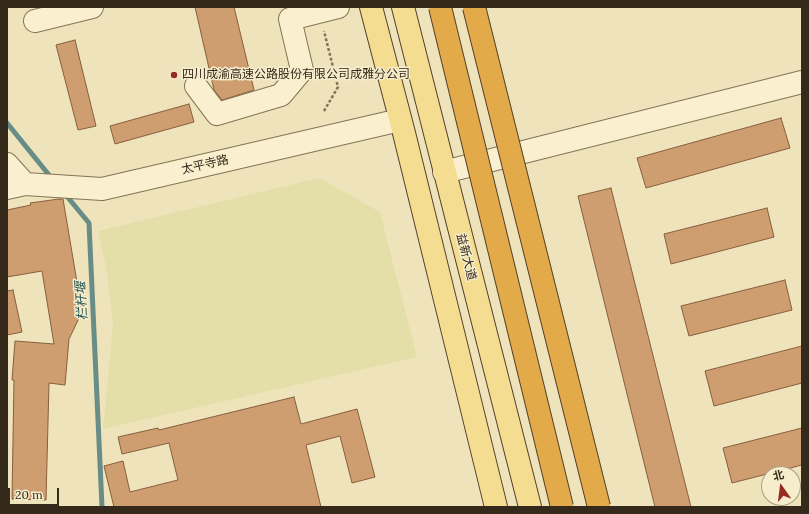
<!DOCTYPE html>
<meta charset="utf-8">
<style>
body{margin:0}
#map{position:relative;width:809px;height:514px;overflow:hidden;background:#efe3bc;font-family:Lora,"Noto Sans SC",serif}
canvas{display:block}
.frame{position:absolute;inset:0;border:8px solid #35291b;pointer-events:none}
.north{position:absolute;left:761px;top:466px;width:40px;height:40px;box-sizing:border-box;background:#f6edcc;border:1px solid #a99f85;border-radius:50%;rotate:346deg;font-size:11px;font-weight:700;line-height:16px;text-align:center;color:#35291b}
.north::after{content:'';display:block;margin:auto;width:14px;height:18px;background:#972b24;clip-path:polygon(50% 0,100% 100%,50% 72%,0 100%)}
.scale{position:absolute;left:8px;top:488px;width:51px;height:18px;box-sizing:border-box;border:2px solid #35291b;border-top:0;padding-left:5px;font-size:12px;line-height:14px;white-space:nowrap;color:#35291b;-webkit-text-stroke:3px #f6edcc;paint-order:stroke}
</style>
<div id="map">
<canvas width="809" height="514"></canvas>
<div class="frame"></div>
<div class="north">北</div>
<div class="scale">20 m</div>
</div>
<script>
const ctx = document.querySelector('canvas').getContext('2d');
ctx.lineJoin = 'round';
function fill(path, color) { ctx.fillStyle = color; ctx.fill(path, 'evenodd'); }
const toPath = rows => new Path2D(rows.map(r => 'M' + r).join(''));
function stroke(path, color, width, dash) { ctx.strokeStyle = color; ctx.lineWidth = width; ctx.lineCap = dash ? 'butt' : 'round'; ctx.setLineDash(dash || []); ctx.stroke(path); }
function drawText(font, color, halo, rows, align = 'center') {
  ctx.font = font + ' Lora,"Noto Sans SC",serif'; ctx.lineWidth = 3; ctx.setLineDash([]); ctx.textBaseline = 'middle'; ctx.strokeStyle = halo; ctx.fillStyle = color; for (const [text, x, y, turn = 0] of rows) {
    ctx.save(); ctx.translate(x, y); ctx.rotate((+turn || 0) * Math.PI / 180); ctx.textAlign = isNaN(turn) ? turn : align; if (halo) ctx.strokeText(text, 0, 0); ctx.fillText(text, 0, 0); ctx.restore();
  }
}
fill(toPath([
 [319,178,380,212,417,357,103,429,113,325,107,272,98,231]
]), '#e4dfa9');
stroke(toPath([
 [7,123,53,180],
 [65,194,89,223,102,507]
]), '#688d86', 5);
const building = toPath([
 [195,7,234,7,254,90,222,100,214,90,195,7],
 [75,40,96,126,78,130,56,45,75,40],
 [189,104,194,122,115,144,110,126,189,104],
 [781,118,790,148,646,188,637,158,781,118],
 [611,188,691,507,655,507,578,196,611,188],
 [59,199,63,199,82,312,69,339,65,385,49,383,46,500,12,499,14,380,12,380,15,341,54,344,42,271,7,277,7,210,31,205,30,203,59,199],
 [767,208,774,237,671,264,664,234,767,208],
 [785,280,792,310,689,336,681,306,785,280],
 [13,290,22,332,7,335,7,291,13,290],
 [802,346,802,383,714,406,705,371,802,346],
 [294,397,301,424,357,409,375,477,352,483,340,436,306,445,321,507,114,507,104,466,123,461,130,492,178,480,169,443,122,454,118,437,158,428,159,430,294,397],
 [802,428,802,465,732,483,723,448,802,428]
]);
fill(building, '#ce9e71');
stroke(building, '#865e3b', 1);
const minor = toPath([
 [35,21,92,7],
 [196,86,217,114,281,95,302,70,290,19,338,7],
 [7,164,25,184],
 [444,172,802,82],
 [7,188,25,184,102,189,400,120]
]);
const major = toPath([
 [371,7,404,133,496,507],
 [403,7,530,507]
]);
stroke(minor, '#867355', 24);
stroke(major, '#53402a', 24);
stroke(toPath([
 [324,111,338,87,324,31]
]), '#867355', 2.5, [3, 2]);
stroke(minor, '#faf0cf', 22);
stroke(major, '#f4dd91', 22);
const highwayBridge = toPath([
 [440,7,562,507],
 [474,7,599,507]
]);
stroke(highwayBridge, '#53402a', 24, []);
stroke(highwayBridge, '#e2aa48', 22);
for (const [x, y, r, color] of [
 [174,75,4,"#972b24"]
]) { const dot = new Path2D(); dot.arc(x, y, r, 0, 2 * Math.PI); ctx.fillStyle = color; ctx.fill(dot); stroke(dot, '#f6edcc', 1.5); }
drawText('12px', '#35291b', '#f6edcc', [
 ["四川成渝高速公路股份有限公司成雅分公司",182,75]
], 'left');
drawText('12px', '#35291b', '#f6edcc', [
 ["太平寺路",205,165,-13],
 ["益新大道",466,257,76]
]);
drawText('italic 13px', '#295555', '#f6edcc', [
 ["栏杆堰",82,301,-93]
]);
</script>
